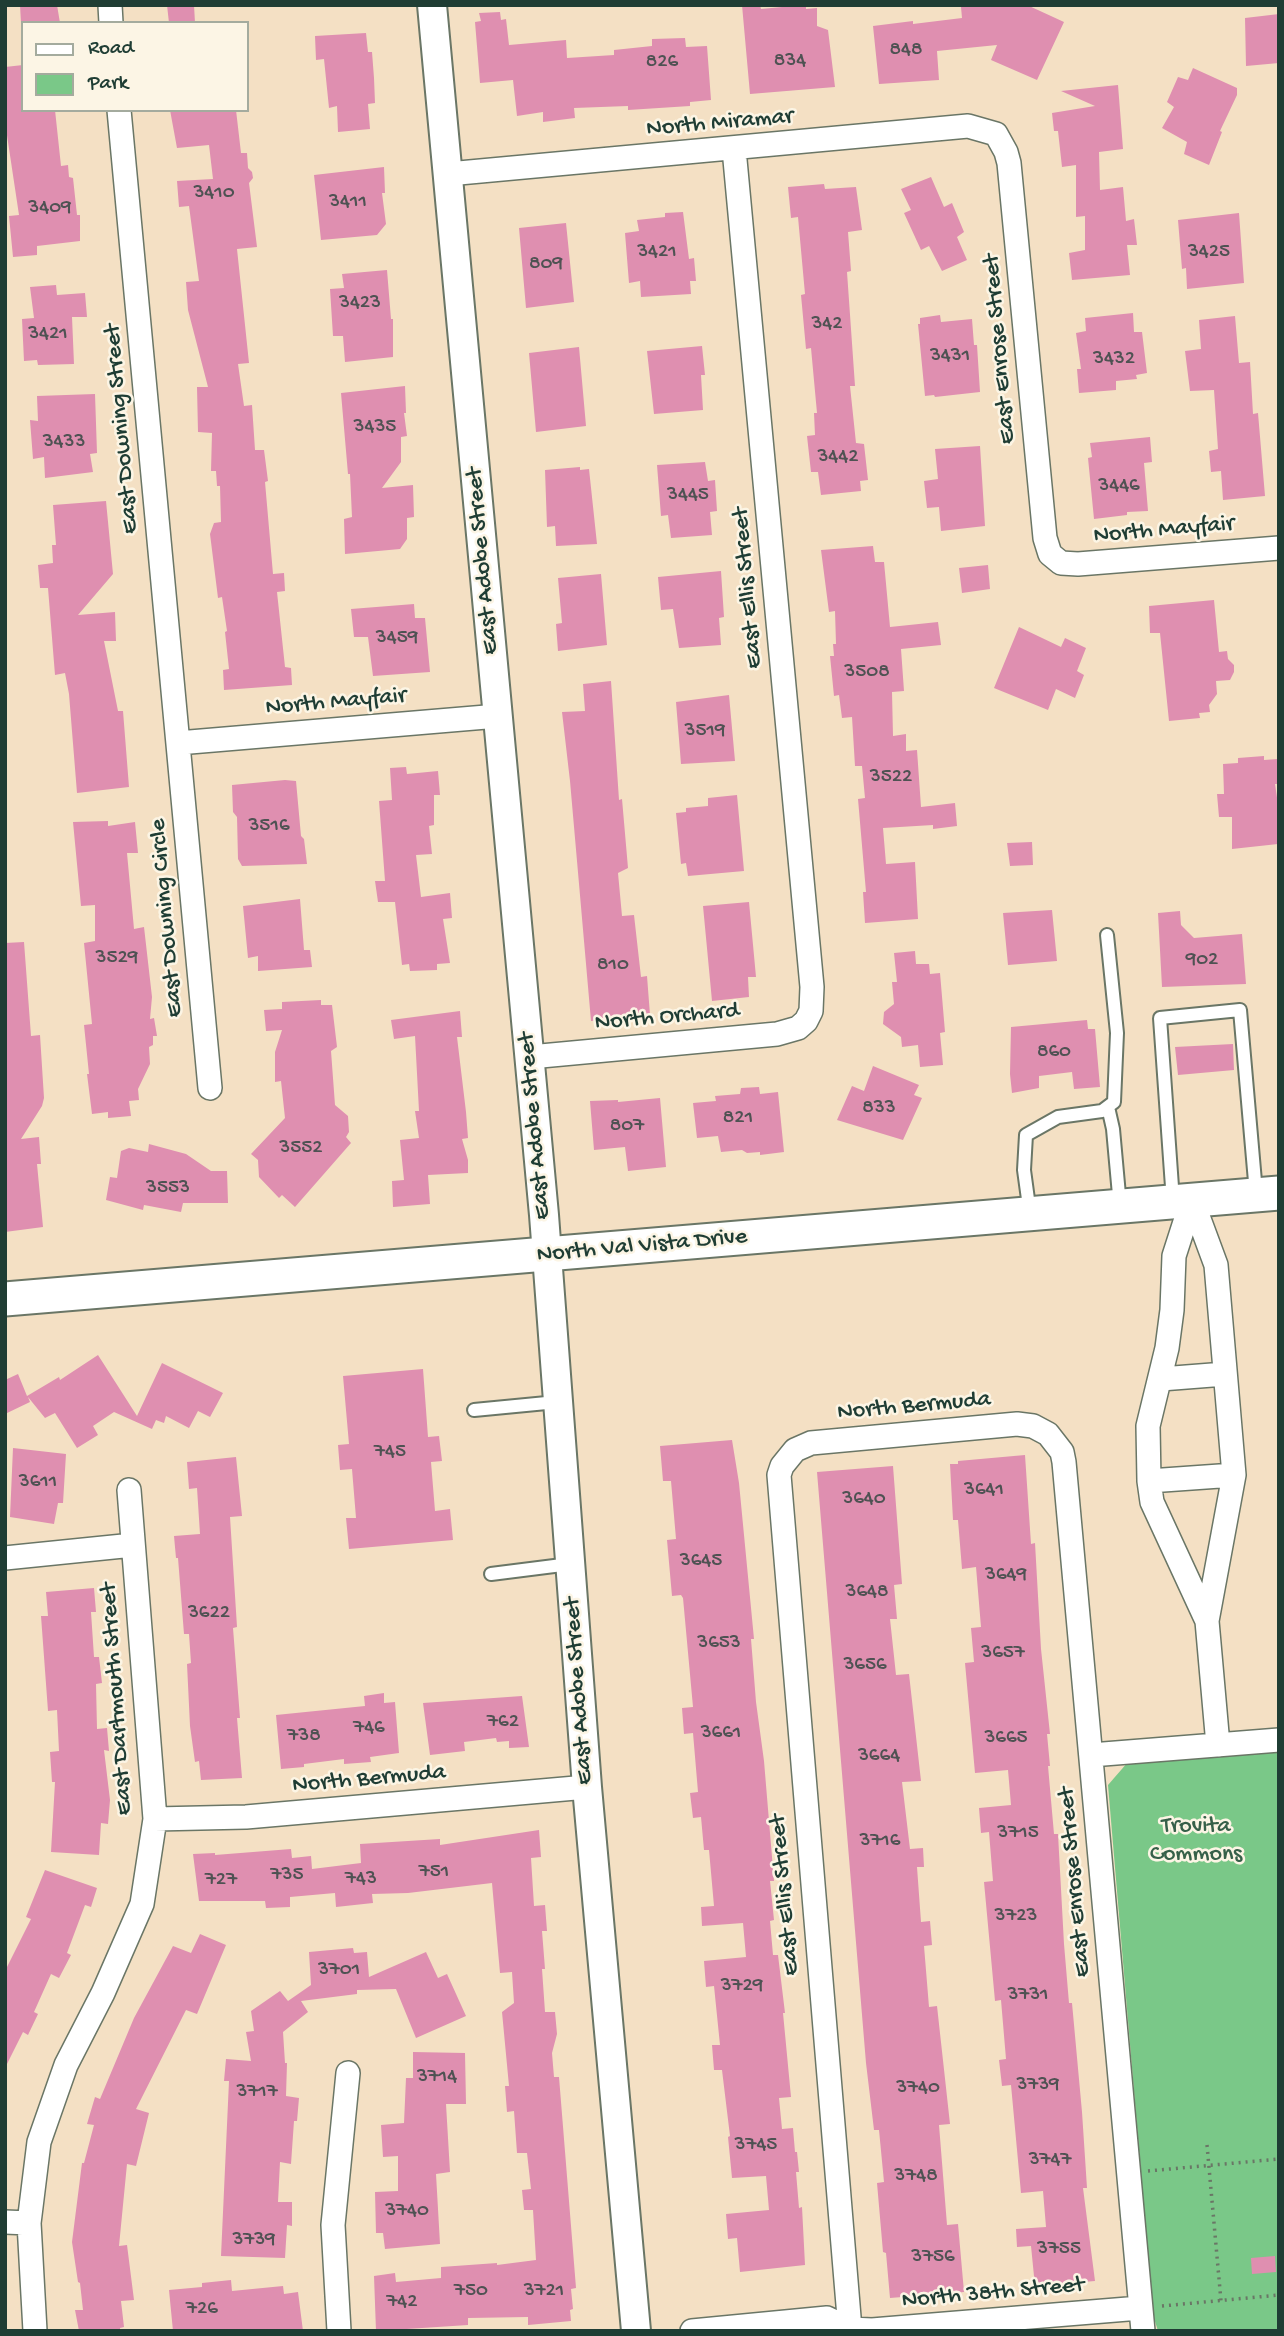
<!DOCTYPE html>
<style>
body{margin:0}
#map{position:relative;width:1284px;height:2336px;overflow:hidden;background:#f4e0c4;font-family:"Gochi Hand",sans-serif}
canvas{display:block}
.frame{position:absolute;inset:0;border:7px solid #1f3d34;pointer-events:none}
.legend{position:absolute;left:21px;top:21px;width:228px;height:91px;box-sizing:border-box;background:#fcf5e5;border:2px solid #a4ab9e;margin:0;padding:9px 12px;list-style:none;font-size:21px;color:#1f3d34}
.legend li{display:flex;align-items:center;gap:14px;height:35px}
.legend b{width:35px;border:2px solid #a4ab9e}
</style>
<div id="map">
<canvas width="1284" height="2336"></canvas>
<div class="frame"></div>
<ul class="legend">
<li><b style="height:9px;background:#fff"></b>Road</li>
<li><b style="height:19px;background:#7ac888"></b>Park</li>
</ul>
</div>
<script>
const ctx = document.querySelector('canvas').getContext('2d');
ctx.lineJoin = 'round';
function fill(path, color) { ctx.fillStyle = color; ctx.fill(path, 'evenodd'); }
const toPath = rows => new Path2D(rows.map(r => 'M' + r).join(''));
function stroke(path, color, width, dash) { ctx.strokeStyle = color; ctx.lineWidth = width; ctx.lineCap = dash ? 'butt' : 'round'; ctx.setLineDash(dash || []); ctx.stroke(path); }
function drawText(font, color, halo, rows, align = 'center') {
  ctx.font = font + ' "Gochi Hand",sans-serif'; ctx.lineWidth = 5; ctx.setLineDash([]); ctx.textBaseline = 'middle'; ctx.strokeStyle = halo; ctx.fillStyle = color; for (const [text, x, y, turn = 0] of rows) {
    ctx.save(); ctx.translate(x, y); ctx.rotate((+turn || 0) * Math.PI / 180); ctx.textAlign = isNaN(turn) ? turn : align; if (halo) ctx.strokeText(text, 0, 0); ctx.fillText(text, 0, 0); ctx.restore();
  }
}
fill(toPath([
 [1279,1748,1279,2331,1158,2331,1153,2315,1108,1785,1128,1762]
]), '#7ac888');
fill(toPath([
 [20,5,57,5,60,23,21,23],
 [167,5,194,5,195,23,169,23],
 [742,5,760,5,761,9,803,5,806,5,806,9,817,8,817,26,828,30,835,87,750,94],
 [991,5,1027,5,1064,22,1037,80,991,60,997,45,937,51,939,80,879,84,873,26,913,21,913,24,962,18,961,7],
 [500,12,501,20,506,19,509,45,566,40,567,58,614,55,614,50,652,46,652,39,685,38,686,47,707,46,711,100,690,102,690,106,628,110,628,106,574,108,575,118,543,122,543,112,517,116,513,80,480,83,475,22,481,21,479,13],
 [1279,14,1279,63,1246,66,1245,18],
 [366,33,368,52,372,52,374,78,375,103,368,104,370,129,338,132,337,106,329,108,324,59,316,60,315,36],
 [23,65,23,110,55,110,61,166,68,165,69,177,73,178,77,215,80,215,80,241,37,246,37,255,13,257,9,216,19,215,5,122,5,67],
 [1193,68,1237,88,1237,95,1220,131,1222,132,1209,165,1184,154,1187,142,1162,128,1174,107,1167,102,1178,77,1188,80],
 [1118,85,1123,149,1099,152,1100,190,1123,187,1126,221,1134,219,1137,245,1127,245,1130,275,1072,280,1069,253,1085,250,1085,216,1076,217,1076,165,1062,167,1058,131,1054,131,1052,113,1095,106,1061,91],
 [170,110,236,110,241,153,247,153,248,168,252,172,253,178,249,183,257,247,237,249,249,363,238,364,244,406,252,405,255,450,264,450,268,481,265,482,273,574,284,573,285,591,277,592,285,667,291,668,292,685,224,690,223,670,229,669,225,632,227,631,222,597,218,598,210,534,214,523,221,522,220,486,217,486,216,471,211,471,212,433,198,432,197,387,208,387,188,310,186,282,199,281,189,206,179,207,177,181,213,179,209,145,177,148],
 [384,167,385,193,382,193,386,224,377,235,321,240,314,175],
 [931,177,944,207,952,203,964,232,957,237,967,260,942,271,929,246,921,250,904,213,911,210,901,189],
 [824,184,825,189,856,187,862,230,848,232,851,271,847,272,855,386,850,386,856,443,864,444,868,480,860,481,861,491,821,495,818,472,811,472,807,436,815,435,814,413,817,413,811,348,806,349,801,295,805,294,798,217,791,218,788,187],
 [683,212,689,259,694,258,696,281,690,281,691,294,641,297,640,281,629,283,625,233,639,231,637,220,665,217,665,213],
 [1239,213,1244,283,1187,289,1186,268,1182,269,1178,220],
 [566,223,574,302,526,308,519,228],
 [387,270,391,319,393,319,393,357,345,362,343,336,333,336,330,289,344,288,342,274],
 [56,285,57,295,85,293,87,317,72,317,74,364,38,365,37,360,24,361,22,319,34,318,30,287],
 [1133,313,1134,332,1142,332,1147,373,1136,375,1137,379,1116,381,1116,390,1079,393,1077,369,1081,369,1076,333,1086,331,1085,318],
 [940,315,941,322,972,319,974,345,977,345,980,392,935,397,934,395,925,396,918,324,920,324,920,318],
 [1235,316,1239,363,1250,362,1253,414,1258,413,1265,496,1223,500,1221,471,1211,472,1209,451,1218,449,1214,390,1190,391,1185,351,1201,349,1199,320],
 [702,346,705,375,701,375,703,410,654,414,647,351],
 [579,347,586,426,536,432,529,353],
 [405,386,406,413,404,413,407,436,401,437,401,462,382,488,413,485,414,517,407,518,407,539,400,549,345,554,344,519,352,517,350,474,348,474,341,393],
 [95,394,97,453,90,454,93,472,45,478,44,457,33,459,30,420,38,421,37,396],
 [1150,437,1152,462,1144,463,1148,511,1127,512,1127,515,1094,519,1088,458,1092,457,1090,443],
 [980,446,985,526,941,531,939,507,927,508,924,481,938,479,935,449],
 [705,462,708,481,715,480,717,511,710,512,712,535,671,538,668,515,661,516,657,465],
 [580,467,580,470,589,469,597,544,556,546,555,526,547,527,545,470],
 [106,501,113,574,78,615,115,612,116,641,104,641,118,711,123,711,129,787,77,793,69,694,65,673,55,675,48,588,40,588,38,565,53,563,52,545,56,545,53,505],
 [873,546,875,562,884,562,890,627,938,622,941,645,901,649,904,691,892,692,893,736,906,734,906,751,917,750,921,807,955,803,957,826,933,829,933,825,883,828,886,864,915,862,918,919,865,923,863,892,866,892,858,799,865,798,862,766,855,766,852,717,842,718,839,695,834,696,830,656,834,656,833,644,836,644,835,611,829,612,821,550],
 [988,565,990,589,962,593,959,568],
 [721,571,724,617,719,618,721,645,679,648,673,609,661,610,658,577],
 [601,574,607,645,558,651,556,624,562,623,558,578],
 [1214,600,1219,652,1227,651,1228,659,1234,665,1234,672,1230,680,1216,681,1217,694,1209,705,1210,712,1199,713,1200,718,1169,721,1160,633,1150,633,1149,606],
 [414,604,415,618,425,618,430,672,373,676,368,637,354,637,351,609],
 [1019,627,1061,647,1065,638,1086,648,1077,671,1084,675,1075,698,1056,689,1048,710,994,688],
 [611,681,619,800,622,799,628,868,618,873,622,916,634,915,641,977,647,976,650,1015,591,1021,570,781,562,712,585,711,583,684],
 [729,695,735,761,681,764,676,702],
 [1264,756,1264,760,1278,759,1279,784,1275,784,1279,811,1278,844,1232,849,1232,817,1219,817,1217,794,1224,794,1223,764,1238,763,1238,758],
 [406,767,407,774,438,771,440,795,434,795,434,825,429,826,432,854,416,855,421,897,450,893,452,918,443,919,450,963,437,964,437,970,410,971,409,964,402,965,395,902,378,902,375,881,385,881,379,801,392,800,390,768],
 [285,780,296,781,301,836,304,839,307,864,242,866,238,859,237,817,233,812,232,785],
 [737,795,744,871,688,876,686,863,681,864,676,813,686,812,686,808,708,806,708,798],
 [108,821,108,826,135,822,138,853,127,853,134,929,144,927,152,997,150,1019,154,1018,157,1036,153,1036,153,1045,149,1047,150,1064,138,1089,139,1100,129,1101,131,1116,108,1118,108,1112,92,1114,87,1074,89,1074,84,1025,92,1024,84,943,95,941,95,905,81,906,73,822],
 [1032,842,1033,865,1010,866,1007,843],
 [300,899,304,950,310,950,312,967,258,971,258,956,248,958,243,906],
 [749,902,756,977,748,977,749,997,712,1001,703,906],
 [1052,910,1057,961,1008,965,1003,913],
 [1180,911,1181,925,1194,938,1242,934,1246,984,1162,987,1158,913],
 [24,942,31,1036,40,1035,44,1098,42,1106,21,1139,39,1137,41,1164,37,1164,43,1227,5,1232,5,1153,7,1153,5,943],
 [915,951,916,964,929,964,930,974,940,973,945,1032,940,1033,943,1065,920,1067,918,1045,902,1047,901,1037,883,1024,884,1012,894,1004,892,982,897,982,894,953],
 [321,1000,321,1005,332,1005,337,1047,331,1051,335,1105,348,1116,349,1132,346,1137,351,1143,295,1207,282,1195,279,1198,259,1177,258,1160,251,1154,285,1118,281,1081,275,1082,275,1052,282,1030,266,1031,264,1010,282,1009,282,1002],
 [460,1011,462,1037,457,1037,466,1112,468,1138,462,1139,468,1160,468,1173,428,1175,430,1204,393,1207,392,1181,404,1180,400,1140,419,1138,415,1111,419,1111,415,1036,394,1039,391,1020],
 [1087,1020,1088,1029,1095,1029,1100,1087,1074,1089,1072,1072,1039,1076,1039,1088,1012,1093,1010,1074,1011,1027],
 [1233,1044,1234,1070,1178,1075,1175,1047],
 [873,1066,919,1085,914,1095,922,1098,903,1140,837,1120,852,1086,864,1091],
 [759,1087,760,1094,778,1092,784,1152,760,1155,760,1152,747,1153,742,1150,721,1152,718,1136,697,1138,693,1103,716,1101,715,1096,740,1094,741,1088],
 [660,1098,666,1167,628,1171,625,1147,594,1150,590,1101,618,1100,618,1102],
 [149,1144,186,1154,211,1171,227,1171,228,1203,183,1203,181,1212,144,1205,143,1210,106,1200,110,1177,117,1178,121,1151,129,1148,148,1152],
 [98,1355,137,1416,162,1363,223,1393,210,1417,198,1411,189,1428,166,1416,164,1423,156,1420,152,1429,114,1412,93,1426,98,1435,77,1448,55,1413,45,1418,28,1397,30,1402,5,1414,5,1380,18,1374,27,1396,59,1377,60,1380],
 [423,1369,428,1437,439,1436,442,1461,431,1462,435,1511,450,1509,453,1540,349,1549,346,1518,356,1518,352,1469,340,1470,338,1445,349,1444,343,1376],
 [732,1440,739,1483,754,1639,751,1639,756,1702,764,1761,774,1881,770,1881,774,1920,770,1921,773,1955,778,1955,785,2013,783,2013,791,2097,779,2098,782,2129,793,2128,795,2152,797,2152,799,2172,796,2172,799,2208,802,2207,805,2265,740,2272,737,2238,728,2239,726,2214,769,2210,766,2176,732,2178,728,2137,730,2136,722,2070,714,2070,712,2045,720,2045,714,1986,706,1987,704,1961,746,1957,743,1923,702,1926,701,1907,714,1906,709,1850,704,1850,701,1817,693,1818,690,1793,698,1792,693,1733,684,1734,682,1708,693,1707,683,1598,681,1595,672,1596,667,1540,676,1539,671,1481,663,1481,660,1446],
 [13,1448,66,1454,63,1503,58,1503,54,1524,10,1517],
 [1025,1455,1031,1544,1035,1543,1041,1649,1050,1734,1047,1734,1050,1766,1048,1766,1054,1834,1058,1834,1064,1944,1069,2003,1072,2003,1082,2112,1087,2188,1083,2188,1095,2281,1035,2286,1031,2246,1017,2247,1016,2229,1046,2227,1043,2191,1021,2193,1011,2085,1002,2086,999,2060,1006,2059,1001,2000,995,2001,984,1882,993,1881,989,1832,981,1833,979,1808,1011,1805,1008,1770,975,1773,965,1663,974,1662,971,1628,981,1627,976,1567,962,1569,958,1520,953,1520,950,1464,958,1464,958,1461],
 [236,1457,242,1516,230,1517,237,1627,233,1628,240,1718,237,1718,242,1778,201,1780,199,1761,195,1762,190,1726,187,1664,191,1663,189,1634,184,1634,178,1558,176,1558,174,1536,200,1534,197,1488,189,1489,187,1462],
 [893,1466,902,1584,894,1585,897,1619,890,1619,896,1675,909,1674,921,1781,902,1782,910,1849,923,1848,924,1867,917,1867,921,1922,930,1921,932,1945,924,1946,929,2007,937,2006,950,2124,939,2125,947,2225,958,2224,964,2292,890,2298,886,2253,883,2252,877,2183,884,2182,879,2130,874,2130,866,2063,817,1472],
 [94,1588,96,1612,91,1612,94,1657,99,1657,102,1683,96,1684,97,1729,107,1728,109,1751,104,1750,110,1800,108,1824,101,1823,99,1855,51,1852,55,1782,52,1782,50,1752,59,1751,57,1710,48,1711,41,1616,48,1616,46,1592],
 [384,1693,384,1703,395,1702,399,1753,370,1757,371,1762,344,1764,344,1759,304,1764,304,1767,281,1769,276,1715,365,1706,364,1696],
 [522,1696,529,1747,509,1748,509,1741,497,1742,496,1738,464,1742,465,1751,430,1755,423,1703],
 [539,1830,541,1857,531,1858,534,1906,545,1905,547,1931,542,1931,545,1969,542,1969,545,2012,555,2012,557,2034,552,2053,554,2077,559,2077,576,2288,571,2289,573,2309,570,2310,571,2321,528,2325,528,2317,468,2318,468,2325,376,2331,374,2276,395,2273,396,2282,441,2278,441,2267,497,2263,497,2265,536,2260,533,2210,524,2210,522,2190,531,2189,527,2153,517,2153,514,2111,507,2112,505,2086,509,2086,502,2012,514,2003,512,1972,500,1973,492,1883,408,1893,372,1894,373,1903,336,1907,335,1893,290,1897,290,1907,266,1908,265,1901,199,1901,193,1854,215,1853,215,1855,291,1849,292,1858,311,1856,312,1869,361,1863,360,1844,440,1839,440,1845],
 [45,1870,97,1888,91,1907,85,1905,67,1953,71,1955,59,1978,51,1974,34,2012,38,2014,28,2035,23,2032,5,2068,5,1971,31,1919,26,1917],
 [200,1934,226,1945,197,2014,186,2010,136,2109,149,2113,136,2166,127,2164,119,2246,127,2245,134,2300,121,2301,124,2327,120,2328,120,2331,79,2331,75,2310,83,2310,80,2283,78,2282,72,2242,82,2163,84,2163,94,2125,87,2124,95,2097,100,2099,134,2018,173,1946,191,1953],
 [353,1948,354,1953,367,1952,369,1977,426,1952,438,1978,447,1974,466,2016,416,2038,396,1989,357,1990,357,1994,301,2001,308,2012,283,2032,285,2063,287,2063,286,2096,299,2098,297,2121,294,2121,291,2164,280,2162,278,2202,292,2202,292,2226,287,2225,285,2258,221,2256,229,2081,224,2081,226,2059,251,2061,246,2032,254,2031,251,2011,280,1991,288,2001,311,1985,309,1952],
 [413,2052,465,2053,466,2104,446,2104,450,2172,436,2174,440,2244,385,2249,383,2233,376,2233,375,2192,398,2191,398,2156,383,2157,381,2125,404,2123,406,2078,413,2078],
 [1275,2256,1276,2272,1252,2274,1251,2258],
 [231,2280,232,2291,283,2286,284,2294,298,2292,303,2331,173,2331,169,2290,202,2287,202,2283]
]), '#df8fb0');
const service = toPath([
 [1108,1107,1113,1129,1120,1206],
 [1173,1201,1160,1018,1240,1010,1256,1193],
 [1030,1214,1024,1170,1026,1135,1058,1117,1102,1111,1114,1102,1117,1033,1107,935],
 [474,1410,557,1402],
 [491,1574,570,1564]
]);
const minor = toPath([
 [110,5,111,23],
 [119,110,210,1088],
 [448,174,968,126,996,134,1006,152,1009,163,1045,538,1050,554,1061,563,1078,564,1279,548],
 [178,743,498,716],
 [530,1057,777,1034,798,1028,806,1021,811,1011,812,987,734,149],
 [1192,1200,1216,1265,1234,1475,1207,1621,1218,1745],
 [1192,1200,1174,1256,1172,1310,1167,1348,1148,1426,1149,1481,1152,1502,1207,1621],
 [1161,1379,1225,1374],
 [1149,1481,1234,1475],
 [5,1558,133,1545],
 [1091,1755,1279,1740],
 [155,1819,246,1817,587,1787],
 [5,2222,29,2223],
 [850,2329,779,1475,782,1466,795,1450,811,1443,1017,1424,1033,1426,1048,1434,1062,1452,1064,1462,1143,2331],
 [35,2331,29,2223,39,2142,66,2065,103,1993,142,1904,155,1819,129,1490],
 [339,2331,333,2225,348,2073],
 [692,2331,827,2318,850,2329,872,2330,1140,2308]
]);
const tertiary = toPath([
 [432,5,544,1215,587,1787,636,2331]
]);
const secondary = toPath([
 [5,1299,1279,1193]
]);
stroke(service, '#6a7666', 16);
stroke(minor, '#6a7666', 26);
stroke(tertiary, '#6a7666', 32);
stroke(secondary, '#6a7666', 37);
stroke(toPath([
 [1207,2145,1221,2301],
 [1148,2171,1279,2159],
 [1162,2306,1279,2295]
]), '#6a7666', 3.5, [2, 5]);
stroke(service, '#fff', 12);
stroke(minor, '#fff', 23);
stroke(tertiary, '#fff', 28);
stroke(secondary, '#fff', 33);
drawText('21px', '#4f5253', null, [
 ["848",906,51],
 ["834",790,62],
 ["826",662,63],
 ["3410",214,194],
 ["3411",348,203],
 ["3409",50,209],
 ["3421",657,253],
 ["3425",1209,253],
 ["809",546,265],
 ["3423",360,304],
 ["342",827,325],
 ["3421",48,335],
 ["3431",950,357],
 ["3432",1114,360],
 ["3435",375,428],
 ["3433",64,443],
 ["3442",838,458],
 ["3446",1119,487],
 ["3445",688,496],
 ["3459",397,639],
 ["3508",867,673],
 ["3519",705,732],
 ["3522",891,778],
 ["3516",269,827],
 ["3529",117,959],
 ["902",1202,961],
 ["810",613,966],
 ["860",1054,1053],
 ["833",879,1109],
 ["821",738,1119],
 ["807",627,1127],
 ["3552",301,1149],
 ["3553",168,1189],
 ["745",390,1453],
 ["3611",38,1483],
 ["3641",984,1491],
 ["3640",864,1500],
 ["3645",701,1562],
 ["3649",1006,1576],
 ["3648",867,1593],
 ["3622",209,1614],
 ["3653",719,1644],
 ["3657",1003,1654],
 ["3656",865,1666],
 ["762",503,1723],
 ["746",369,1729],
 ["3661",721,1734],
 ["738",304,1737],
 ["3665",1006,1739],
 ["3664",879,1757],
 ["3715",1018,1834],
 ["3716",880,1842],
 ["751",434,1873],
 ["735",287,1876],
 ["743",361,1880],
 ["727",221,1881],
 ["3723",1016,1917],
 ["3701",339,1971],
 ["3729",742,1987],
 ["3731",1028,1996],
 ["3714",437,2078],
 ["3739",1038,2086],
 ["3740",918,2089],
 ["3717",257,2093],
 ["3745",756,2146],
 ["3747",1050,2161],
 ["3748",916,2177],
 ["3740",407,2212],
 ["3739",254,2241],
 ["3755",1059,2250],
 ["3756",933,2258],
 ["750",471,2292],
 ["3721",544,2292],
 ["742",402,2303],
 ["726",202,2310]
]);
drawText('24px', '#1f3d34', '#fcf5e5', [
 ["North Miramar",720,124,-5],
 ["East Enrose Street",1001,349,-95],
 ["East Downing Street",123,429,-95],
 ["North Mayfair",1164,531,-5],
 ["East Adobe Street",484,561,-95],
 ["East Ellis Street",749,588,-95],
 ["North Mayfair",336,703,-5],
 ["East Downing Circle",168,918,-95],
 ["North Orchard",667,1018,-5],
 ["East Adobe Street",536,1126,-95],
 ["North Val Vista Drive",642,1247,-5],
 ["North Bermuda",914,1407,-5],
 ["East Adobe Street",580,1691,-94],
 ["East Dartmouth Street",118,1699,-94],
 ["North Bermuda",369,1780,-5],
 ["East Enrose Street",1076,1882,-95],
 ["East Ellis Street",786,1895,-95],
 ["North 38th Street",993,2294,-5]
]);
drawText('24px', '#366049', '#fcf5e5', [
 ["Trovita",1196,1827],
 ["Commons",1196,1855]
]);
</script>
